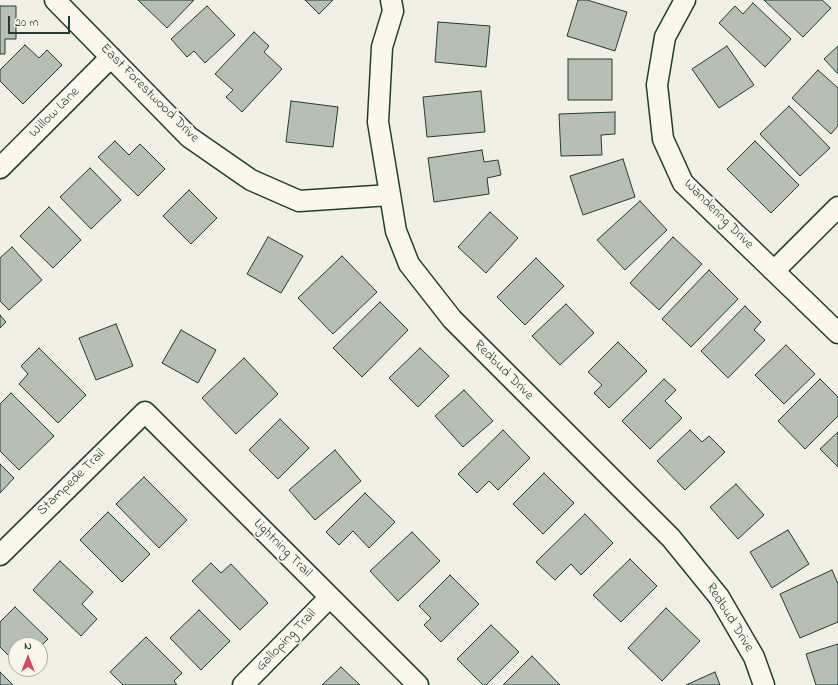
<!DOCTYPE html>
<style>
body{margin:0}
#map{position:relative;width:838px;height:685px;overflow:hidden;background:#f2f0e5;font-family:"Indie Flower",sans-serif}
canvas{display:block}
.north{position:absolute;left:8px;top:637px;width:40px;height:40px;box-sizing:border-box;background:#fbf7ec;border:1px solid #a3ada2;border-radius:50%;rotate:0deg;font-size:11px;font-weight:700;line-height:16px;text-align:center;color:#1f3d34}
.north::after{content:'';display:block;margin:auto;width:14px;height:18px;background:#d1495b;clip-path:polygon(50% 0,100% 100%,50% 72%,0 100%)}
.scale{position:absolute;left:8px;top:16px;width:62px;height:18px;box-sizing:border-box;border:2px solid #1f3d34;border-top:0;padding-left:5px;font-size:12px;line-height:14px;white-space:nowrap;color:#1f3d34;-webkit-text-stroke:3px #fbf7ec;paint-order:stroke}
</style>
<div id="map">
<canvas width="838" height="685"></canvas>
<div class="north">N</div>
<div class="scale">20 m</div>
</div>
<script>
const ctx = document.querySelector('canvas').getContext('2d');
ctx.lineJoin = 'round';
function fill(path, color) { ctx.fillStyle = color; ctx.fill(path, 'evenodd'); }
const toPath = rows => new Path2D(rows.map(r => 'M' + r).join(''));
function stroke(path, color, width, dash) { ctx.strokeStyle = color; ctx.lineWidth = width; ctx.lineCap = dash ? 'butt' : 'round'; ctx.setLineDash(dash || []); ctx.stroke(path); }
function drawText(font, color, halo, rows, align = 'center') {
  ctx.font = font + ' "Indie Flower",sans-serif'; ctx.lineWidth = 4; ctx.setLineDash([]); ctx.textBaseline = 'middle'; ctx.strokeStyle = halo; ctx.fillStyle = color; for (const [text, x, y, turn = 0] of rows) {
    ctx.save(); ctx.translate(x, y); ctx.rotate((+turn || 0) * Math.PI / 180); ctx.textAlign = isNaN(turn) ? turn : align; if (halo) ctx.strokeText(text, 0, 0); ctx.fillText(text, 0, 0); ctx.restore();
  }
}
const building = toPath([
 [138,0,194,0,167,28,138,0],
 [305,0,333,0,319,14,305,0],
 [578,0,587,0,627,12,615,51,567,36,578,0],
 [764,0,822,0,831,8,803,37,764,0],
 [753,3,791,39,765,67,719,23,735,6,743,14,753,3],
 [0,6,16,6,16,39,5,39,5,54,0,54,0,6],
 [207,6,235,35,205,63,194,51,187,57,171,39,207,6],
 [438,22,490,26,486,67,435,62,438,22],
 [254,32,269,46,264,52,282,69,242,112,226,97,233,90,215,74,254,32],
 [25,45,39,58,47,50,62,65,23,104,0,81,0,70,25,45],
 [727,46,754,85,719,108,692,69,727,46],
 [838,46,838,74,824,59,838,46],
 [568,59,612,59,612,100,568,100,568,59],
 [818,70,838,88,838,126,831,134,792,98,818,70],
 [481,91,485,132,427,137,423,97,481,91],
 [291,101,338,107,333,147,286,142,291,101],
 [789,106,830,148,800,176,760,134,789,106],
 [615,112,615,134,601,135,602,155,561,156,559,114,615,112],
 [115,141,129,155,140,144,165,169,138,196,98,157,115,141],
 [755,141,799,185,771,213,727,169,755,141],
 [482,150,484,162,498,160,501,175,487,178,489,194,434,202,428,158,482,150],
 [623,159,635,197,583,215,570,176,623,159],
 [90,168,121,200,91,229,60,197,90,168],
 [189,190,217,218,191,244,163,216,189,190],
 [640,201,667,230,625,270,597,240,640,201],
 [49,207,81,240,53,268,20,236,49,207],
 [490,212,518,238,486,273,458,247,490,212],
 [268,237,303,256,281,293,247,274,268,237],
 [673,237,702,264,659,310,630,283,673,237],
 [12,247,42,280,9,310,0,301,0,258,12,247],
 [342,256,377,292,333,334,298,298,342,256],
 [536,258,564,286,525,325,497,297,536,258],
 [709,270,738,299,691,347,662,319,709,270],
 [380,302,408,330,362,377,333,348,380,302],
 [566,304,594,333,560,365,532,336,566,304],
 [745,306,761,322,754,330,765,340,728,378,701,351,745,306],
 [0,315,6,322,0,328,0,315],
 [116,324,133,366,96,380,79,338,116,324],
 [181,330,216,350,198,383,162,363,181,330],
 [618,342,647,371,609,408,594,393,602,385,588,372,618,342],
 [786,345,815,374,784,404,755,375,786,345],
 [39,348,86,395,58,423,19,384,28,374,21,366,39,348],
 [420,348,449,376,418,407,389,378,420,348],
 [244,358,278,394,236,434,202,398,244,358],
 [664,379,676,390,665,401,682,418,650,449,622,421,664,379],
 [820,379,838,397,838,416,805,449,778,421,820,379],
 [464,390,493,421,463,447,435,416,464,390],
 [11,393,54,436,19,470,0,451,0,404,11,393],
 [280,419,309,448,278,479,249,450,280,419],
 [503,430,530,458,498,490,489,481,477,493,458,474,503,430],
 [690,430,702,442,709,436,725,452,685,490,657,461,690,430],
 [838,432,838,467,820,449,838,432],
 [335,450,361,481,315,520,289,490,335,450],
 [0,464,14,478,0,493,0,464],
 [544,473,574,503,543,534,513,504,544,473],
 [144,477,187,520,159,548,116,504,144,477],
 [736,484,764,515,738,539,710,507,736,484],
 [365,493,395,522,369,548,353,531,339,545,326,532,365,493],
 [108,512,150,554,122,582,80,540,108,512],
 [585,514,613,543,581,575,571,564,555,580,536,562,585,514],
 [788,530,809,564,772,588,750,552,788,530],
 [412,532,440,561,398,601,370,571,412,532],
 [630,559,657,586,621,622,593,595,630,559],
 [60,561,93,592,82,604,97,619,81,636,33,590,60,561],
 [211,563,221,573,231,564,268,603,240,630,192,581,211,563],
 [832,570,838,584,838,622,800,638,780,594,832,570],
 [450,575,479,604,441,642,424,625,431,618,419,606,450,575],
 [15,607,48,639,40,647,40,645,16,645,16,663,0,647,0,622,15,607],
 [666,608,700,641,662,681,628,648,666,608],
 [199,610,230,641,201,670,170,638,199,610],
 [491,625,519,652,486,685,483,685,457,659,491,625],
 [146,637,182,673,174,681,177,685,123,685,110,672,146,637],
 [838,644,838,685,816,685,806,654,838,644],
 [532,656,560,685,503,685,532,656],
 [341,667,360,685,322,685,341,667],
 [0,672,13,685,0,685,0,672],
 [715,672,720,685,686,685,715,672]
]);
fill(building, '#b7beb3');
stroke(building, '#1f3d34', 1);
const street = toPath([
 [55,0,189,137,251,180,299,201,390,195],
 [391,0,393,11,382,47,378,122,396,231,409,264,452,319,671,538,719,597,754,657,764,685],
 [685,0,665,37,657,85,663,139,683,183,838,333],
 [0,168,111,57],
 [774,271,838,207],
 [0,555,145,412,418,685],
 [243,685,330,597]
]);
stroke(street, '#1f3d34', 23);
stroke(street, '#fbf7ec', 20);
drawText('14px', '#1f3d34', '#fbf7ec', [
 ["East Forestwood Drive",149,94,45],
 ["Willow Lane",55,113,-45],
 ["Wandering Drive",718,215,45],
 ["Redbud Drive",503,371,45],
 ["Stampede Trail",72,483,-44],
 ["Lightning Trail",282,549,45],
 ["Redbud Drive",729,618,58],
 ["Galloping Trail",287,641,-46]
]);
</script>
